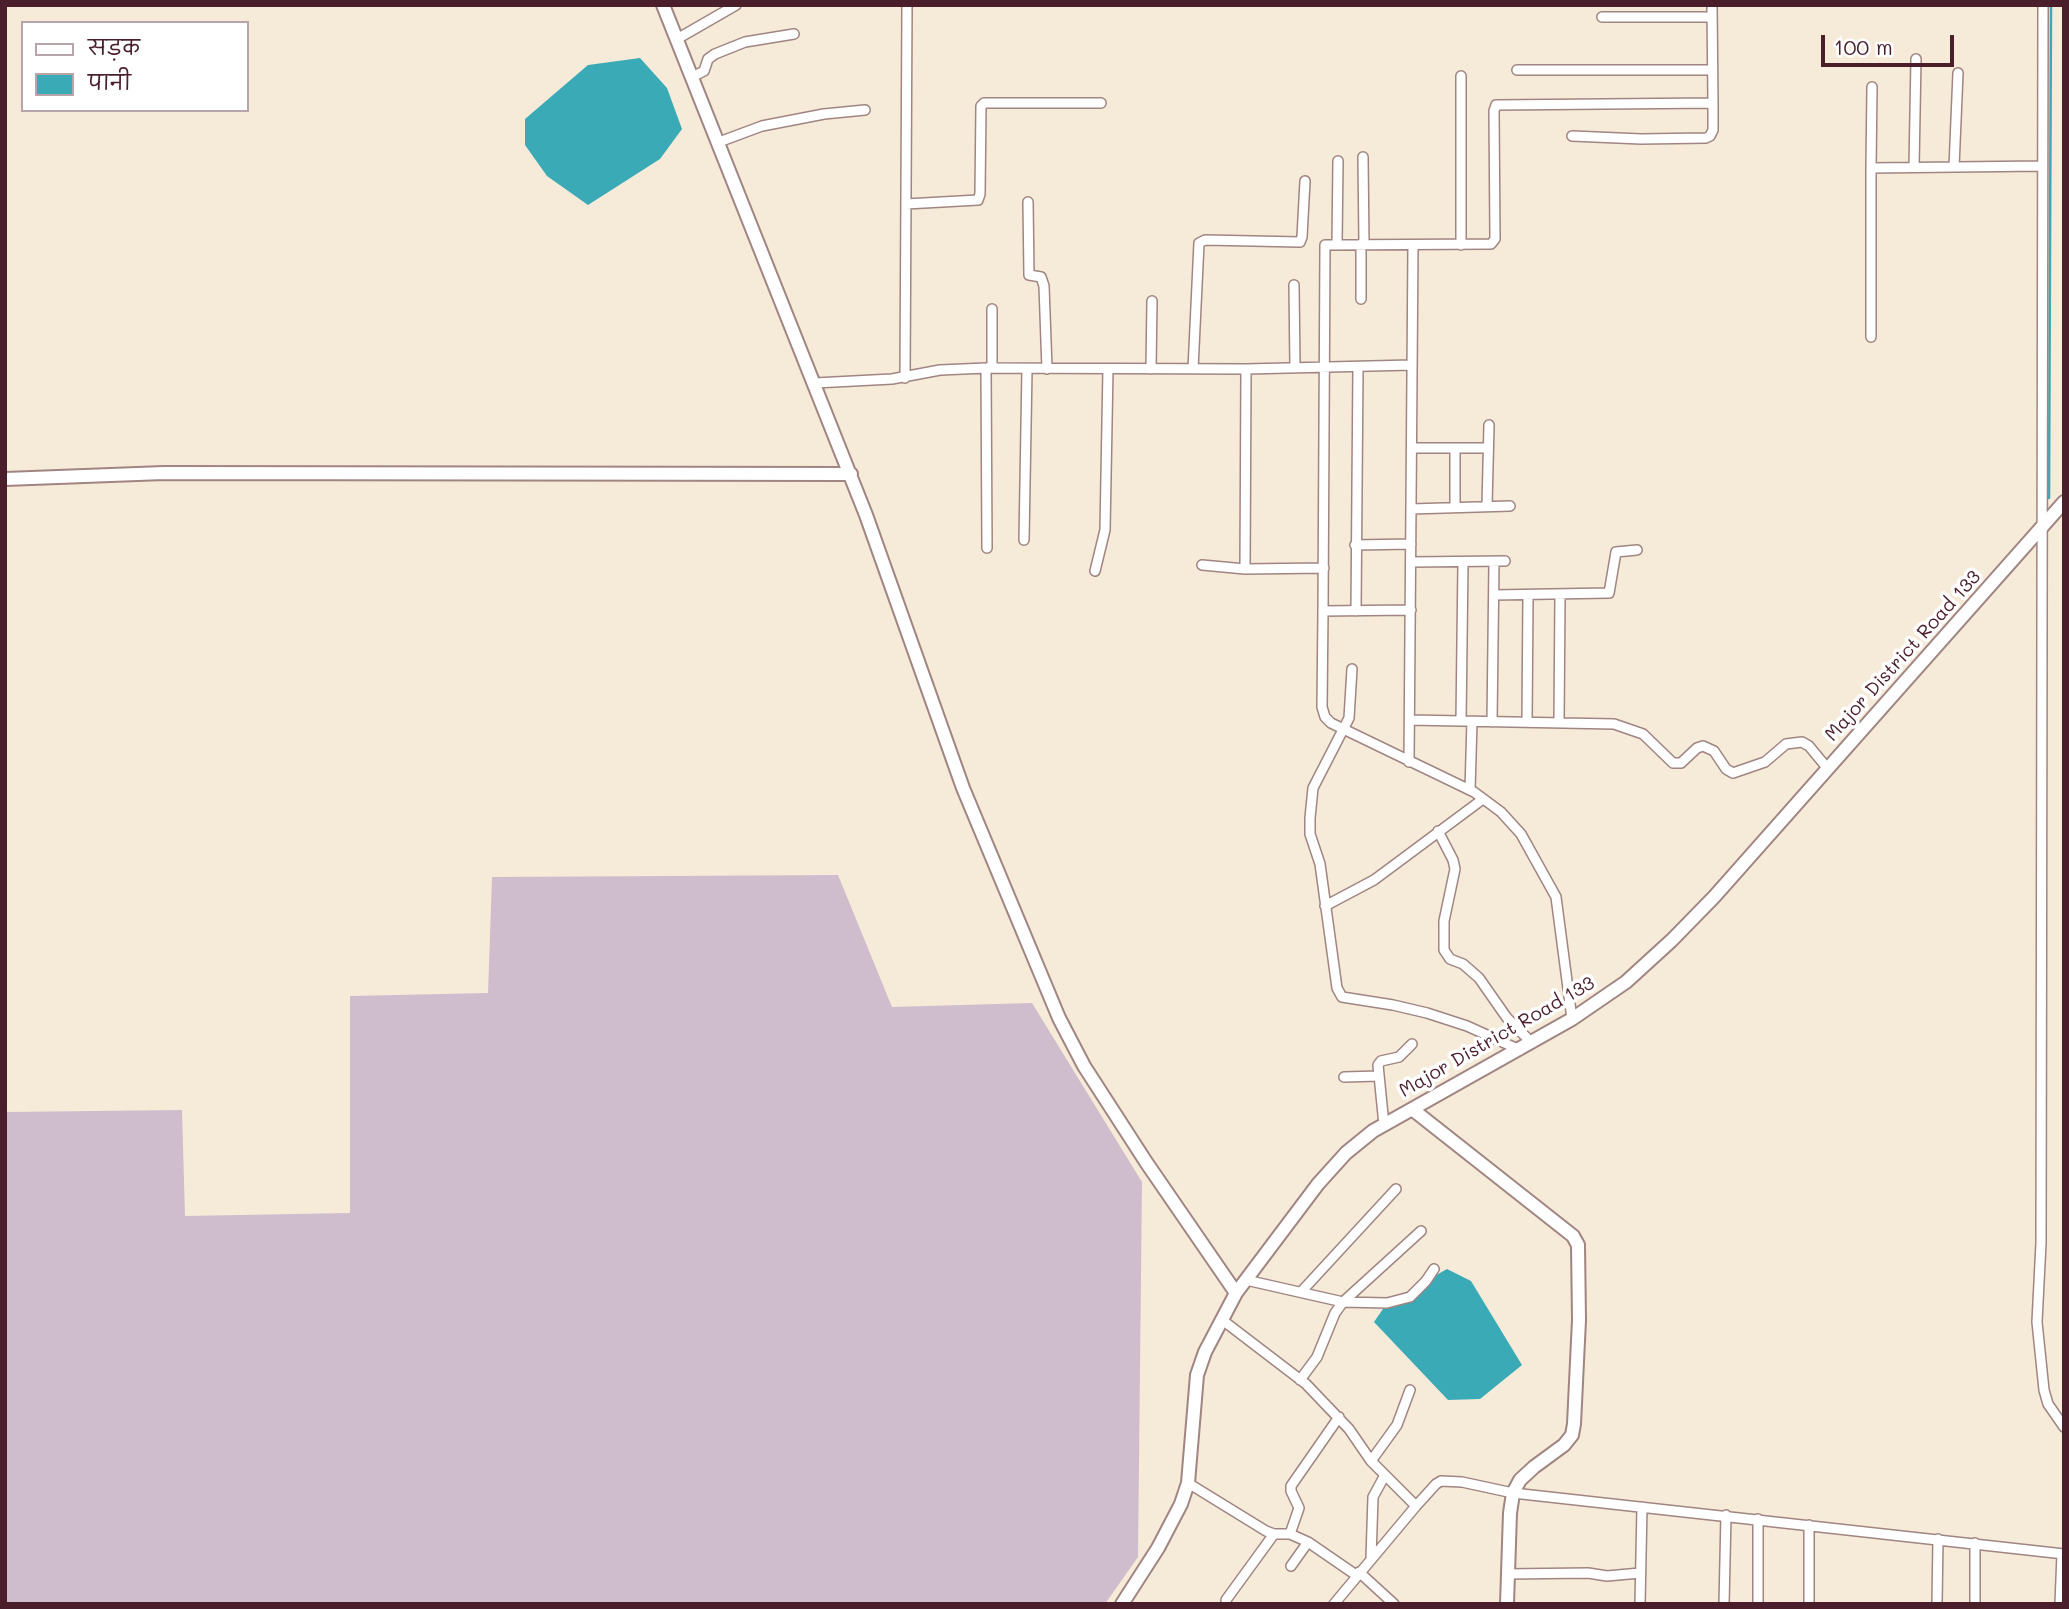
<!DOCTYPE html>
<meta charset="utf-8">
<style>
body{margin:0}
#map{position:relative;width:2069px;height:1609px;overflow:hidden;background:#f6ebd8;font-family:Mali,"Playpen Sans Deva",sans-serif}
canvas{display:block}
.frame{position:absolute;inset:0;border:7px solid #4a1f2b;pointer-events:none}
.legend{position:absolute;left:21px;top:21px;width:228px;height:91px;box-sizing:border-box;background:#fff;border:2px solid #b7a5aa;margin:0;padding:9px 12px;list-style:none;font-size:21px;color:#4a1f2b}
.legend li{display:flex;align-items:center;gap:14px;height:35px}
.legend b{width:35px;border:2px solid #b7a5aa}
.scale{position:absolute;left:1821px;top:35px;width:133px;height:32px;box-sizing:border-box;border:4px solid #4a1f2b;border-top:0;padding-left:9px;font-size:21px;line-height:24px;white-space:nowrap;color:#4a1f2b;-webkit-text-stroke:5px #fff;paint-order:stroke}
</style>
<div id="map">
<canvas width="2069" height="1609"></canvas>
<div class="frame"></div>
<ul class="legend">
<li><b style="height:9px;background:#fff"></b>सड़क</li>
<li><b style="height:19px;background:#3aaab7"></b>पानी</li>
</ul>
<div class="scale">100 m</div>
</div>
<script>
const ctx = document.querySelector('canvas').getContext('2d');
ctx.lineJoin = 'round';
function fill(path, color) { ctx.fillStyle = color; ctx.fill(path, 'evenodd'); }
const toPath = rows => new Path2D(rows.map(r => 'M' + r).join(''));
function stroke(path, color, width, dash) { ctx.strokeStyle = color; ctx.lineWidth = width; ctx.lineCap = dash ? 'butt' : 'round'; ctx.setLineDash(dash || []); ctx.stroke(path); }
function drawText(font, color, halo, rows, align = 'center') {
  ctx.font = font + ' Mali,sans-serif'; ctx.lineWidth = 7; ctx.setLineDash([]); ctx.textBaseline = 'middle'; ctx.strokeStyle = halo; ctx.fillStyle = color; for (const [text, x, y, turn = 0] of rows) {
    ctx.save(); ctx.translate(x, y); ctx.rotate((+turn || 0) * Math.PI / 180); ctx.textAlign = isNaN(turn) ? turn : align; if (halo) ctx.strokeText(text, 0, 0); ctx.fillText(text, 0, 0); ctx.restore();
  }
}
fill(toPath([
 [838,875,892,1007,1032,1003,1142,1182,1138,1557,1105,1604,5,1604,5,1112,182,1110,185,1216,350,1213,350,996,488,993,492,877]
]), '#cfbdce');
fill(toPath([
 [640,58,667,88,682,129,660,159,588,205,547,176,525,145,525,119,588,65],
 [1447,1269,1471,1281,1522,1365,1480,1399,1448,1400,1374,1322,1387,1303]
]), '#3aaab7');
stroke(toPath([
 [2049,498,2051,5]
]), '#3aaab7', 2.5);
const street = toPath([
 [2043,5,2041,1243,2037,1322,2044,1390,2048,1404,2064,1427],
 [1602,17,1712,17],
 [677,39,736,5],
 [1517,70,1712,70],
 [1461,76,1461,245],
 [692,77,704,71,708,59,715,54,745,42,794,34],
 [1572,136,1641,139,1706,138,1710,136,1713,130,1713,103],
 [719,142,762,126,824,114,865,110],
 [1363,157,1364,244],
 [1914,167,1916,59],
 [1954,167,1958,73],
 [1871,168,1872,87],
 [1028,202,1029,275,1041,277,1044,286,1047,369],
 [906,204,978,200,980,194,981,106,984,103,1101,103],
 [1337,243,1338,161],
 [1361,244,1361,299],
 [1294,285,1295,368],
 [992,309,992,368],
 [1871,337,1871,168,2042,166],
 [986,368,987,548],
 [1151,369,1152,301],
 [1193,369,1199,243,1205,240,1300,242,1302,237,1305,181],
 [905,378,907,5],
 [815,383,892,379,940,370,986,368,1246,369,1412,365],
 [1412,448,1488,448],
 [1487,506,1489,425],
 [1455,507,1455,449],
 [1411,509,1510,506],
 [1024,540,1027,369],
 [1355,545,1411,544],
 [1411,562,1505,561],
 [1202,565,1245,569,1324,568],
 [1245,569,1246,369],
 [1095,571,1105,530,1108,369],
 [1494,595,1609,593,1616,552,1637,550],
 [1411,610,1323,611,1325,245,1491,244,1495,239,1494,111,1496,105,1713,103,1712,5],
 [1323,611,1322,707,1325,717,1331,723,1474,792,1501,812,1521,834,1556,897,1572,1019],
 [1356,611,1358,367],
 [1352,669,1349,718,1313,788,1310,818,1310,834,1320,864,1337,988,1342,997,1393,1005,1427,1013,1467,1026,1520,1050],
 [1410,720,1614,724,1643,734,1673,763,1681,763,1697,748,1703,746,1714,751,1726,769,1733,773,1765,762,1786,744,1802,742,1809,746,1828,769],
 [1461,721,1463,562],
 [1492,722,1494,562],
 [1527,722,1528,595],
 [1559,722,1560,595],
 [1409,762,1413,245],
 [1470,790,1472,721],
 [1438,831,1453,860,1455,869,1444,921,1444,950,1450,959,1463,964,1479,978,1507,1018,1532,1043],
 [1325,906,1374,880,1483,799],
 [1344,1077,1379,1076],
 [1384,1125,1378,1065,1381,1061,1399,1057,1412,1044],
 [1246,1280,1343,1302,1387,1303,1410,1297,1426,1281,1434,1269],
 [1301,1292,1396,1189],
 [1221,1319,1306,1384,1349,1429,1371,1461],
 [1300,1380,1317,1357,1335,1313,1343,1302,1421,1231],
 [1410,1390,1397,1425,1371,1461,1416,1506],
 [1188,1483,1266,1531,1274,1534,1290,1534,1308,1542,1356,1575],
 [1758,1519,1758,1604],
 [1809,1525,1809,1604],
 [1290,1534,1299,1508,1291,1491,1291,1486,1339,1417],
 [1975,1543,1975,1604],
 [1371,1558,1373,1497,1385,1475],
 [1291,1566,1308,1542],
 [1359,1572,1394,1604],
 [1507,1574,1588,1573,1607,1576,1640,1573],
 [1226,1600,1274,1534],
 [1334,1604,1416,1506,1436,1484,1441,1481,1462,1482,1513,1493,2064,1554],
 [1640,1604,1642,1507],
 [1724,1604,1726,1515],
 [1937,1604,1938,1539],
 [2060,1604,2062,1554]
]);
const secondary = toPath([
 [663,5,866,515,963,788,1059,1018,1084,1066,1146,1162,1236,1293],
 [5,479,164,473,851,474],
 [1412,1109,1573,1236,1578,1245,1579,1320,1574,1424,1572,1435,1564,1445,1534,1467,1520,1480,1513,1493,1510,1513,1507,1604],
 [1122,1604,1158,1548,1181,1504,1188,1483,1197,1375,1205,1352,1236,1293,1318,1184,1346,1153,1373,1131,1572,1019,1626,982,1672,940,1714,897,2064,502]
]);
stroke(street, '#a08582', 12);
stroke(secondary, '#a08582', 16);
stroke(street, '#fff', 9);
stroke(secondary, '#fff', 12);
drawText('19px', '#4a1f2b', '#fff', [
 ["Major District Road 133",1903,656,-48],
 ["Major District Road 133",1497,1037,-30]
]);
</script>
